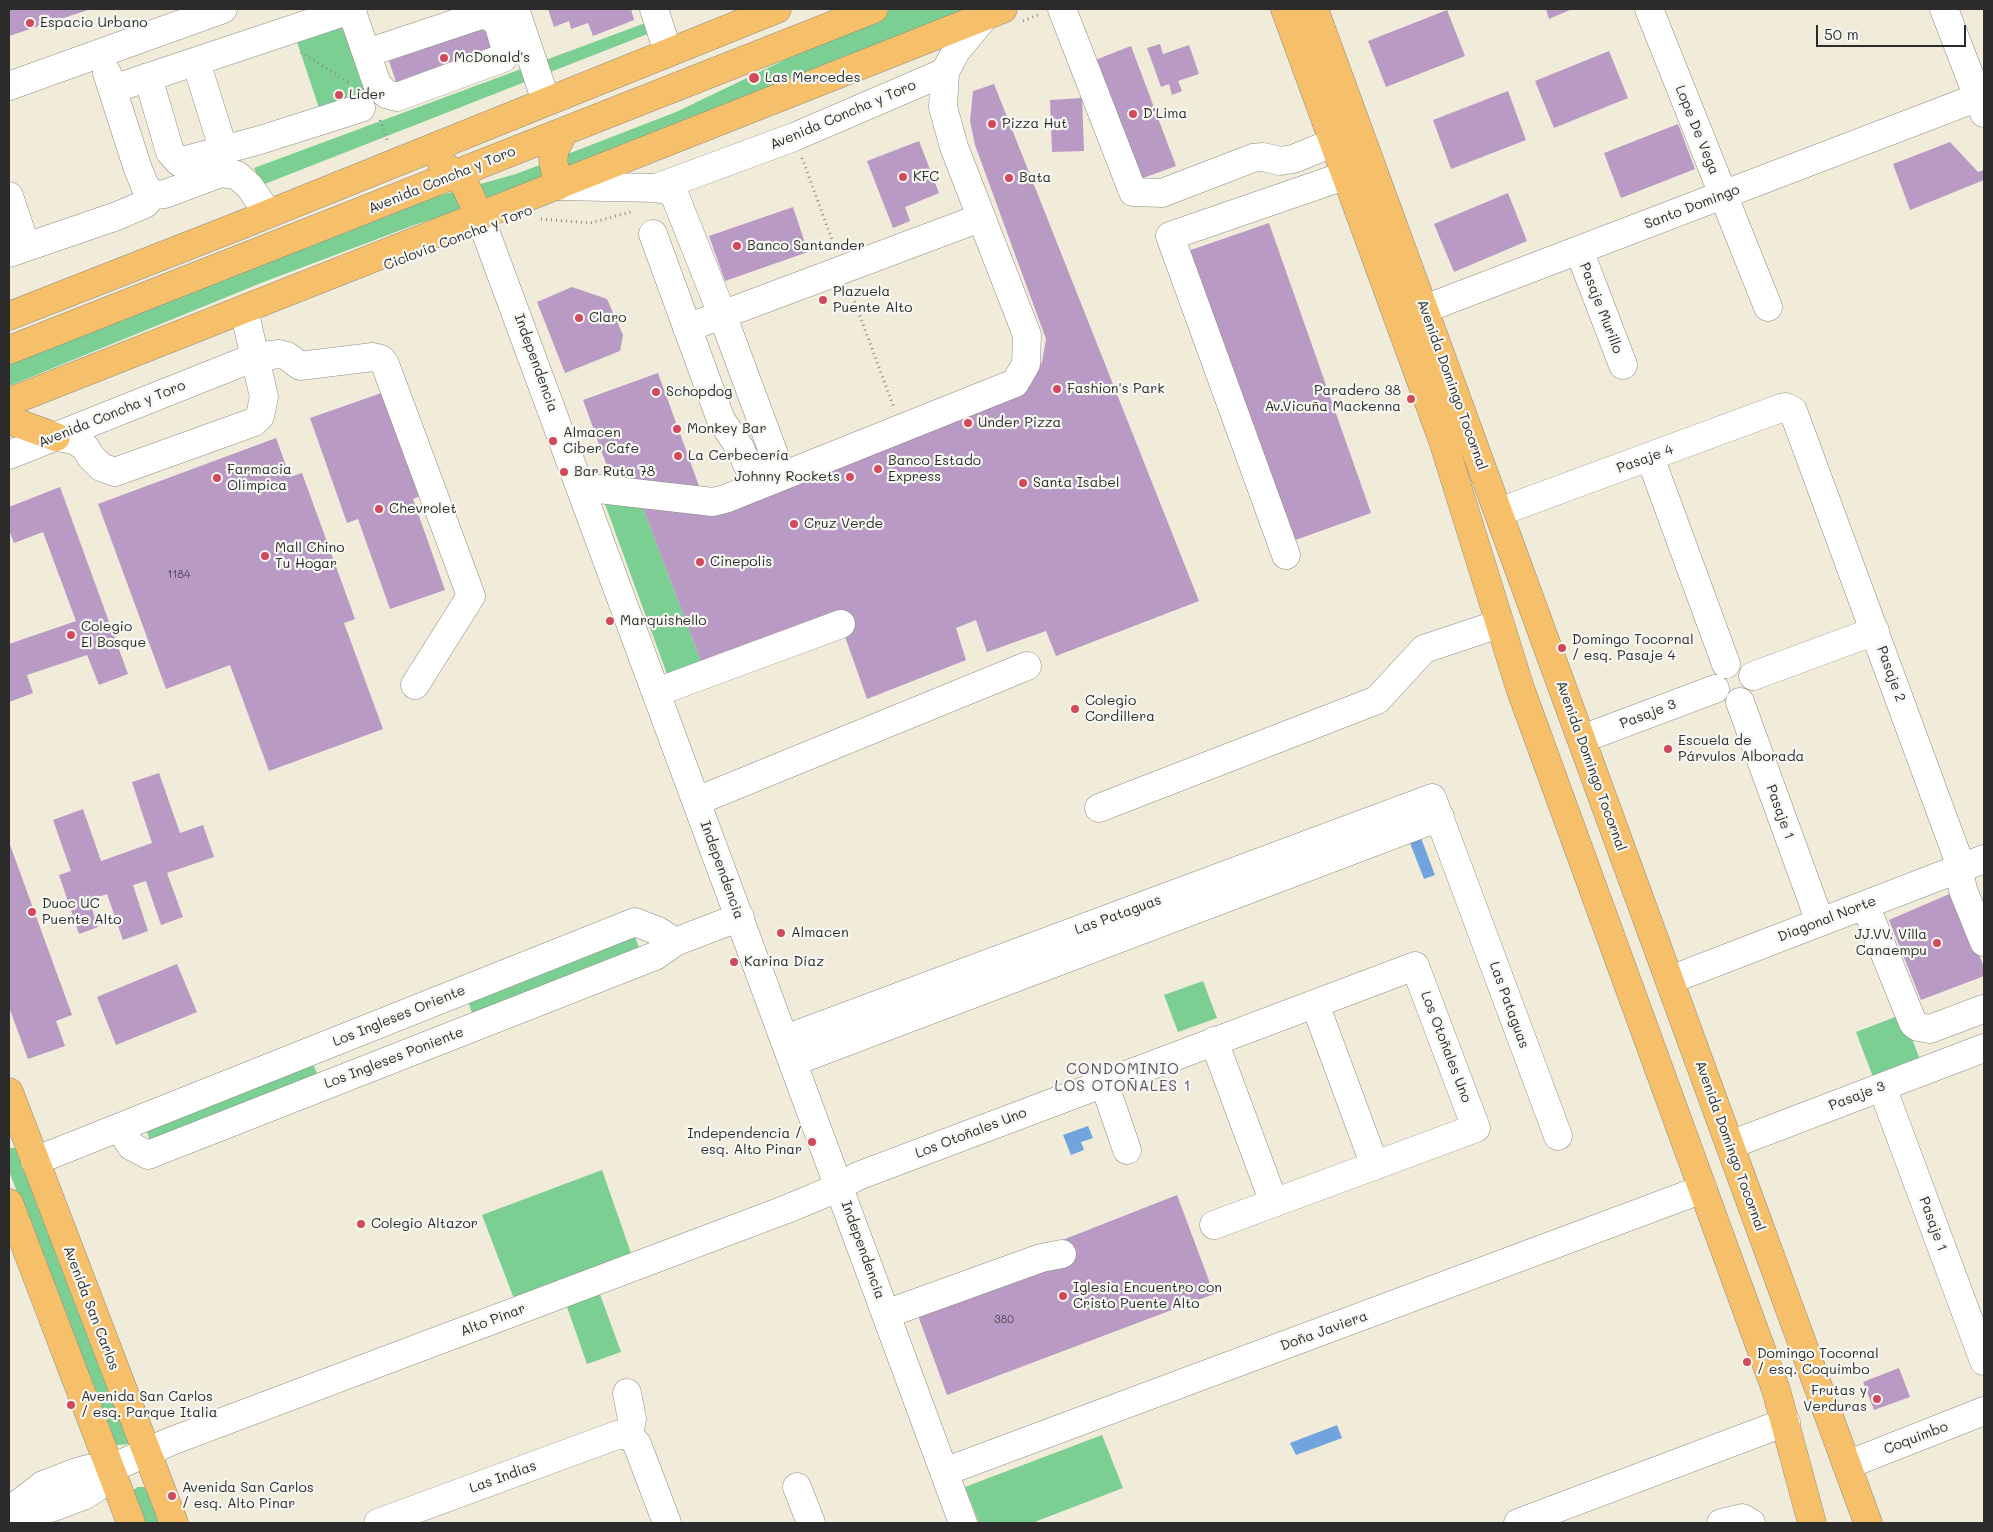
<!DOCTYPE html>
<meta charset="utf-8">
<style>
body{margin:0}
#map{position:relative;width:1993px;height:1532px;overflow:hidden;background:#f1ebd9;font-family:Mali,sans-serif}
canvas{display:block}
.frame{position:absolute;inset:0;border:10px solid #2b2b2b;pointer-events:none}
.scale{position:absolute;left:1816px;top:25px;width:150px;height:22px;box-sizing:border-box;border:2px solid #2b2b2b;border-top:0;padding-left:6px;font-size:15px;line-height:18px;white-space:nowrap;color:#2b2b2b;-webkit-text-stroke:4px #f6f6f2;paint-order:stroke}
</style>
<div id="map">
<canvas width="1993" height="1532"></canvas>
<div class="frame"></div>
<div class="scale">50 m</div>
</div>
<script>
const ctx = document.querySelector('canvas').getContext('2d');
ctx.lineJoin = 'round';
function fill(path, color) { ctx.fillStyle = color; ctx.fill(path, 'evenodd'); }
const toPath = rows => new Path2D(rows.map(r => 'M' + r).join(''));
function stroke(path, color, width, dash) { ctx.strokeStyle = color; ctx.lineWidth = width; ctx.lineCap = dash ? 'butt' : 'round'; ctx.setLineDash(dash || []); ctx.stroke(path); }
function drawText(font, color, halo, rows, align = 'center') {
  ctx.font = font + ' Mali,sans-serif'; ctx.lineWidth = 4.5; ctx.setLineDash([]); ctx.textBaseline = 'middle'; ctx.strokeStyle = halo; ctx.fillStyle = color; for (const [text, x, y, turn = 0] of rows) {
    ctx.save(); ctx.translate(x, y); ctx.rotate((+turn || 0) * Math.PI / 180); ctx.textAlign = isNaN(turn) ? turn : align; if (halo) ctx.strokeText(text, 0, 0); ctx.fillText(text, 0, 0); ctx.restore();
  }
}
fill(toPath([
 [891,9,973,9,492,201,417,224,261,283,9,386,9,362,424,200,516,174,676,112],
 [338,22,377,88,319,108,295,36],
 [648,22,650,33,262,185,254,168],
 [602,496,640,500,702,664,668,677],
 [634,934,641,953,474,1018,467,999],
 [1203,981,1217,1018,1178,1032,1164,995],
 [1903,1014,1920,1060,1873,1077,1856,1032],
 [311,1059,319,1078,151,1143,144,1124],
 [9,1148,20,1148,130,1444,118,1445,113,1441,9,1171],
 [602,1170,633,1259,593,1275,621,1352,587,1364,560,1287,516,1304,482,1215],
 [1102,1435,1123,1488,1032,1523,979,1523,965,1487],
 [137,1487,144,1487,147,1491,160,1523,139,1523,131,1493]
]), '#7bcf92');
fill(toPath([
 [1421,838,1435,875,1424,879,1410,843],
 [1088,1126,1093,1138,1081,1142,1084,1150,1071,1155,1063,1135],
 [1337,1425,1342,1438,1296,1455,1290,1443]
]), '#71a3dc');
fill(toPath([
 [9,9,91,9,9,36],
 [548,9,631,9,634,20,593,36,588,23,571,29,569,21,554,27],
 [1546,9,1572,9,1549,19],
 [1447,10,1465,56,1386,87,1368,41],
 [489,26,499,56,399,91,389,61],
 [1160,44,1163,54,1189,45,1199,74,1178,81,1182,91,1172,95,1169,84,1161,87,1147,48],
 [1131,46,1176,166,1135,181,1090,62],
 [1609,51,1628,98,1554,128,1535,81],
 [994,84,1199,601,1056,656,1046,631,987,652,976,620,956,628,966,660,867,699,836,611,702,664,640,500,715,505,1032,379,1042,362,1046,339,975,145,970,121,973,91],
 [1508,91,1526,140,1451,169,1433,120],
 [1082,98,1084,151,1052,152,1050,100],
 [1678,124,1695,169,1621,198,1604,153],
 [919,141,939,193,905,207,910,221,893,228,867,161],
 [1950,142,1978,172,1984,170,1984,180,1910,210,1893,164],
 [1508,193,1527,241,1454,272,1434,224],
 [793,207,808,252,725,281,709,236],
 [1269,223,1371,513,1287,543,1185,252],
 [572,287,607,299,623,335,620,351,565,373,537,302],
 [658,373,699,486,613,483,583,400],
 [393,389,430,492,413,499,445,590,390,609,358,519,347,523,310,418],
 [276,438,290,477,302,473,355,619,344,623,383,729,269,771,230,665,166,689,98,504],
 [60,487,128,674,99,685,87,655,27,675,33,693,9,702,9,644,76,621,43,532,14,543,9,530,9,507],
 [159,773,180,833,203,825,214,857,167,873,183,917,161,925,146,881,133,885,148,931,123,940,107,894,89,900,98,927,79,934,59,875,71,871,53,820,83,809,101,861,152,843,132,782],
 [9,842,72,1015,56,1021,65,1046,28,1059,9,1007],
 [1954,892,1984,967,1984,976,1921,1000,1889,920],
 [177,964,197,1012,116,1045,97,997],
 [1177,1195,1214,1294,947,1395,912,1299],
 [1899,1368,1910,1397,1874,1410,1863,1382]
]), '#b89ac5');
const minor = toPath([
 [351,9,377,84,386,94,397,97,503,58,506,50,499,26,492,17,481,15],
 [515,9,546,101],
 [654,9,668,52],
 [1062,9,1133,192,1162,193,1253,158,1263,157,1280,161,1293,159,1335,142],
 [1649,9,1768,307],
 [1944,9,1984,113],
 [367,53,499,9],
 [196,62,224,151],
 [107,73,138,169,145,186,153,195],
 [148,77,170,152,179,162,260,140,361,108],
 [9,86,223,9],
 [113,89,353,9],
 [558,186,656,188,670,191,675,196,722,314,782,476],
 [656,188,794,137,945,72],
 [9,196,26,247],
 [480,217,963,1523],
 [653,234,721,420,740,448,757,486],
 [1579,250,1623,365],
 [9,253,117,216,145,204,153,195,165,194,221,173,237,175,250,187,268,214],
 [1401,318,1984,95],
 [687,328,980,218],
 [56,437,74,440,85,447,91,457,101,467,115,472,254,422,260,416,264,397,244,310],
 [9,455,255,357,279,354,287,356,300,366,373,357,381,359,385,364,471,596,415,685],
 [1650,457,1726,664],
 [581,487,713,502,725,499,1015,383,1026,364,1027,335,954,147,943,107,945,72,956,51,985,16],
 [1499,512,1781,408,1786,407,1793,411,1956,853,1963,890,1984,942],
 [1286,555,1170,236,1347,175],
 [1753,676,1875,631],
 [657,692,841,624],
 [1740,702,1820,922],
 [1582,739,1715,689],
 [697,801,1027,666],
 [1099,808,1377,700,1424,649,1499,624],
 [1865,905,1913,1023,1918,1027,1930,1029,1983,1009],
 [1670,980,1984,859],
 [1315,1004,1375,1166],
 [785,1039,1432,798,1558,1136],
 [1214,1041,1274,1203],
 [793,1062,1440,817],
 [1104,1083,1127,1150],
 [1882,1087,1984,1361],
 [120,1128,131,1146,148,1155,655,956,675,942,740,917],
 [1730,1145,1984,1048],
 [35,1161,635,922,658,931,675,942],
 [886,1314,1041,1258,1062,1254],
 [627,1393,632,1419,629,1435],
 [629,1435,637,1444,667,1523],
 [1847,1465,1984,1411],
 [944,1472,1703,1189],
 [797,1487,811,1523],
 [11,1510,51,1508,83,1496,96,1488,110,1469],
 [9,1511,43,1485,74,1473,88,1469,110,1469,169,1442,787,1209,830,1191,858,1176,1415,966,1476,1128,1214,1225],
 [378,1523,617,1435,629,1435],
 [1518,1523,1786,1422],
 [1721,1523,1742,1518,1751,1523]
]);
const major = toPath([
 [1285,9,1443,441,1520,688,1776,1390,1812,1523],
 [1314,9,1868,1523],
 [442,164,456,175,466,187,480,217],
 [558,186,553,160,555,149,564,132],
 [9,316,241,225,777,9],
 [9,350,874,9],
 [9,402,1003,9],
 [9,420,56,437],
 [9,1092,174,1523],
 [9,1203,131,1523]
]);
stroke(minor, '#8e8b82', 29);
stroke(major, '#8e8b82', 29);
stroke(toPath([
 [1023,21,1040,14],
 [301,52,351,84],
 [380,120,388,142],
 [802,158,835,248],
 [541,219,590,223,631,212],
 [851,292,894,408]
]), '#8e8b82', 3, [1, 4]);
stroke(minor, '#fff', 28);
stroke(major, '#f6c06b', 28);
for (const [x, y, r, color] of [
 [30,23,5,"#d1495b"],
 [444,58,5,"#d1495b"],
 [754,78,6,"#d1495b"],
 [339,95,5,"#d1495b"],
 [1133,114,5,"#d1495b"],
 [992,124,5,"#d1495b"],
 [903,177,5,"#d1495b"],
 [1009,178,5,"#d1495b"],
 [737,246,5,"#d1495b"],
 [823,300,5,"#d1495b"],
 [579,318,5,"#d1495b"],
 [1057,389,5,"#d1495b"],
 [656,392,5,"#d1495b"],
 [1411,399,5,"#d1495b"],
 [968,423,5,"#d1495b"],
 [677,429,5,"#d1495b"],
 [553,441,5,"#d1495b"],
 [678,456,5,"#d1495b"],
 [878,469,5,"#d1495b"],
 [564,472,5,"#d1495b"],
 [850,477,5,"#d1495b"],
 [217,478,5,"#d1495b"],
 [1023,483,5,"#d1495b"],
 [379,509,5,"#d1495b"],
 [794,524,5,"#d1495b"],
 [265,556,5,"#d1495b"],
 [700,562,5,"#d1495b"],
 [610,621,5,"#d1495b"],
 [71,635,5,"#d1495b"],
 [1562,648,5,"#d1495b"],
 [1075,709,5,"#d1495b"],
 [1668,749,5,"#d1495b"],
 [32,912,5,"#d1495b"],
 [781,933,5,"#d1495b"],
 [1937,943,5,"#d1495b"],
 [734,962,5,"#d1495b"],
 [812,1142,5,"#d1495b"],
 [361,1224,5,"#d1495b"],
 [1063,1296,5,"#d1495b"],
 [1747,1362,5,"#d1495b"],
 [1877,1399,5,"#d1495b"],
 [71,1405,5,"#d1495b"],
 [172,1496,5,"#d1495b"]
]) { const dot = new Path2D(); dot.arc(x, y, r, 0, 2 * Math.PI); ctx.fillStyle = color; ctx.fill(dot); stroke(dot, '#f6f6f2', 2); }
drawText('11px', '#4e4752', null, [
 ["1184",179,575],
 ["380",1004,1320]
]);
drawText('14px', '#2b2b2b', '#f6f6f2', [
 ["Espacio Urbano",40,23],
 ["McDonald's",454,58],
 ["Las Mercedes",765,78],
 ["Lider",349,95],
 ["D'Lima",1143,114],
 ["Pizza Hut",1002,124],
 ["KFC",913,177],
 ["Bata",1019,178],
 ["Banco Santander",747,246],
 ["Plazuela",833,292],
 ["Puente Alto",833,308],
 ["Claro",589,318],
 ["Fashion's Park",1067,389],
 ["Paradero 38",1401,391,"right"],
 ["Av.Vicuña Mackenna",1401,407,"right"],
 ["Schopdog",666,392],
 ["Under Pizza",978,423],
 ["Monkey Bar",687,429],
 ["Almacen",563,433],
 ["Ciber Cafe",563,449],
 ["La Cerbecería",688,456],
 ["Banco Estado",888,461],
 ["Express",888,477],
 ["Farmacia",227,470],
 ["Olímpica",227,486],
 ["Bar Ruta 78",574,472],
 ["Johnny Rockets",840,477,"right"],
 ["Santa Isabel",1033,483],
 ["Chevrolet",389,509],
 ["Cruz Verde",804,524],
 ["Mall Chino",275,548],
 ["Tu Hogar",275,564],
 ["Cinepolis",710,562],
 ["Marquishello",620,621],
 ["Colegio",81,627],
 ["El Bosque",81,643],
 ["Domingo Tocornal",1572,640],
 ["/ esq. Pasaje 4",1572,656],
 ["Colegio",1085,701],
 ["Cordillera",1085,717],
 ["Escuela de",1678,741],
 ["Párvulos Alborada",1678,757],
 ["Duoc UC",42,904],
 ["Puente Alto",42,920],
 ["Almacen",791,933],
 ["JJ.VV. Villa",1927,935,"right"],
 ["Canaempu",1927,951,"right"],
 ["Karina Díaz",744,962],
 ["Independencia /",802,1134,"right"],
 ["esq. Alto Pinar",802,1150,"right"],
 ["Colegio Altazor",371,1224],
 ["Iglesia Encuentro con",1073,1288],
 ["Cristo Puente Alto",1073,1304],
 ["Domingo Tocornal",1757,1354],
 ["/ esq. Coquimbo",1757,1370],
 ["Frutas y",1867,1391,"right"],
 ["Verduras",1867,1407,"right"],
 ["Avenida San Carlos",81,1397],
 ["/ esq. Parque Italia",81,1413],
 ["Avenida San Carlos",182,1488],
 ["/ esq. Alto Pinar",182,1504]
], 'left');
drawText('14px', '#2b2b2b', '#f6f6f2', [
 ["Avenida Concha y Toro",843,115,-23],
 ["Lope De Vega",1697,130,68],
 ["Avenida Concha y Toro",442,180,-22],
 ["Santo Domingo",1692,207,-21],
 ["Ciclovía Concha y Toro",458,238,-21],
 ["Pasaje Murillo",1601,308,69],
 ["Independencia",536,363,70],
 ["Avenida Domingo Tocornal",1452,385,70],
 ["Avenida Concha y Toro",112,414,-22],
 ["Pasaje 4",1645,459,-20],
 ["Pasaje 2",1891,674,70],
 ["Pasaje 3",1648,714,-21],
 ["Avenida Domingo Tocornal",1591,766,70],
 ["Pasaje 1",1780,812,70],
 ["Independencia",722,870,70],
 ["Las Pataguas",1118,915,-20],
 ["Diagonal Norte",1827,919,-21],
 ["Las Pataguas",1509,1005,70],
 ["Los Ingleses Oriente",399,1016,-22],
 ["Los Otoñales Uno",1446,1047,69],
 ["Los Ingleses Poniente",394,1058,-21],
 ["Pasaje 3",1857,1096,-21],
 ["Los Otoñales Uno",971,1133,-21],
 ["Avenida Domingo Tocornal",1730,1146,70],
 ["Pasaje 1",1933,1224,70],
 ["Independencia",863,1250,70],
 ["Avenida San Carlos",91,1308,69],
 ["Alto Pinar",493,1320,-21],
 ["Doña Javiera",1324,1331,-20],
 ["Coquimbo",1916,1438,-21],
 ["Las Indias",503,1477,-20]
]);
ctx.letterSpacing = '1px';
drawText('15px', '#5c5261', '#f6f6f2', [
 ["CONDOMINIO",1123,1069],
 ["LOS OTOÑALES 1",1123,1086]
]);
ctx.letterSpacing = '0px';
</script>
